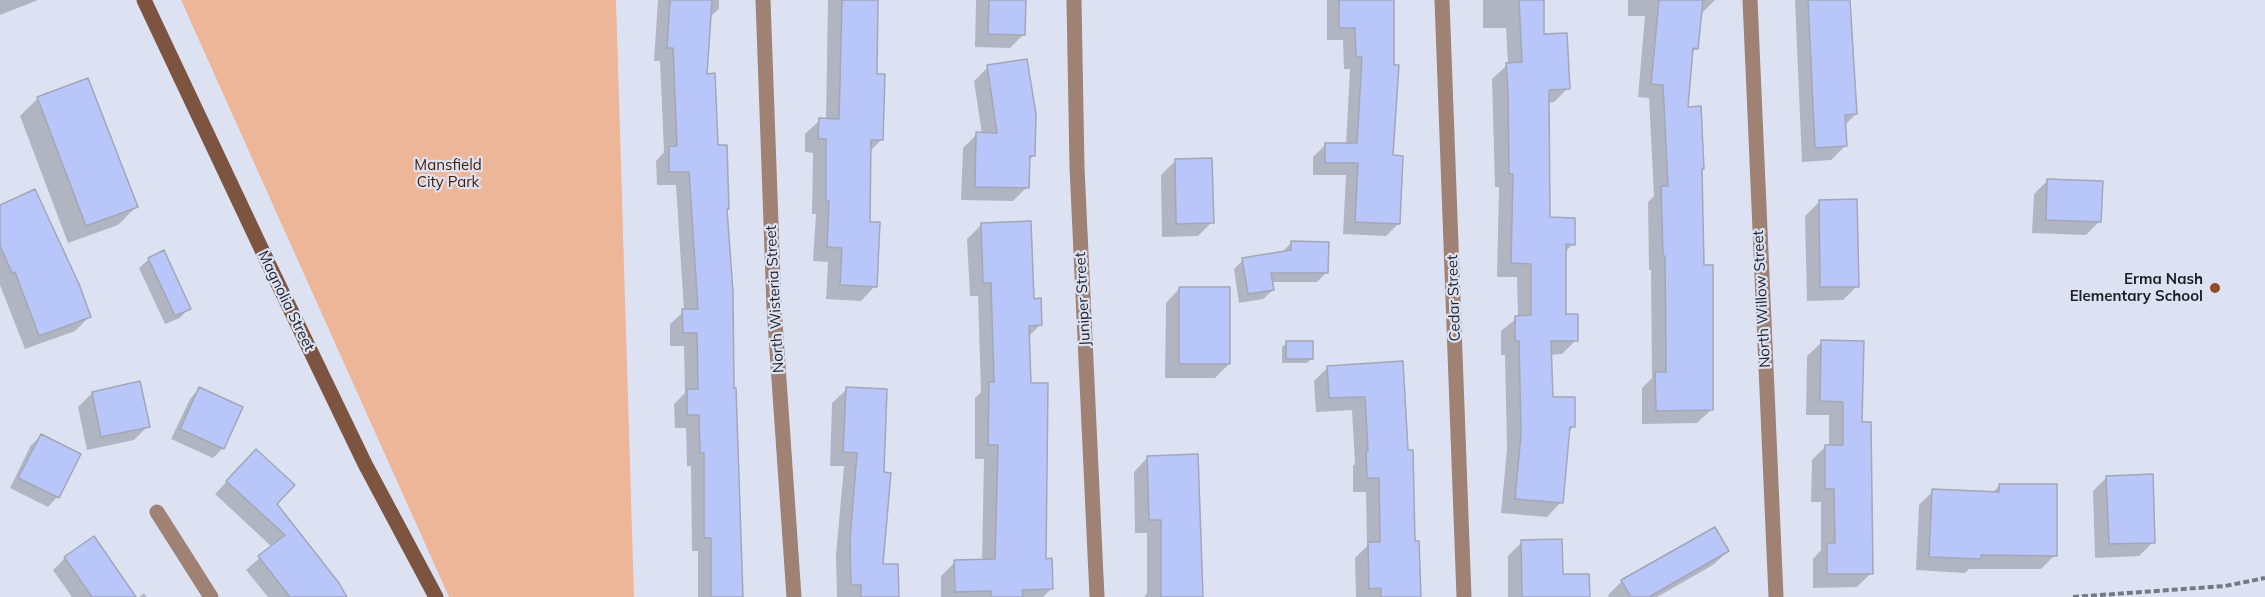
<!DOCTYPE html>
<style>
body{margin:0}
canvas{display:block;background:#dde2f3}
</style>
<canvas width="2265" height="597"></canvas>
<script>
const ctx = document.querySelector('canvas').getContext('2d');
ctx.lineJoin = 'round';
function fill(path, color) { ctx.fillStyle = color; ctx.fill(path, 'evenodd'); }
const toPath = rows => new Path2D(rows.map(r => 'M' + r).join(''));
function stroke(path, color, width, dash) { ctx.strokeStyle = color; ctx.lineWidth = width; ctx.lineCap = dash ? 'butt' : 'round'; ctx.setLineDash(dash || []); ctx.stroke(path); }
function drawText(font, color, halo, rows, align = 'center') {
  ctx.font = font + ' Mulish,sans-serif'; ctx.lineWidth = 4.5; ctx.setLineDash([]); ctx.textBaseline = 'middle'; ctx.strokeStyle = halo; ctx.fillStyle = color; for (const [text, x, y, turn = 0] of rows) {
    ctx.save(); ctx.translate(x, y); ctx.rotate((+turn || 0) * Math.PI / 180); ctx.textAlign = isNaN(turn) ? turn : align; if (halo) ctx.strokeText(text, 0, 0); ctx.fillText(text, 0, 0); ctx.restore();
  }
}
fill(toPath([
 [181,0,616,0,634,597,449,597]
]), '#eeb699');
fill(toPath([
 [0,0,38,0,0,15],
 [658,0,719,0,719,9,709,18,706,75,726,210,739,555,742,555,742,597,698,597,698,551,692,551,691,466,687,466,686,428,675,428,674,404,685,393,684,346,670,346,670,324,684,311,676,185,657,185,656,161,664,152,660,61,654,61],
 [828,0,877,0,875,76,882,139,869,152,869,223,875,286,861,301,826,299,828,262,813,261,816,214,812,214,813,153,805,152,805,134,820,120,826,120],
 [976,0,1025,0,1024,34,1010,48,975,47],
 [1327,0,1392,0,1391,157,1399,223,1386,236,1343,234,1346,175,1313,175,1313,157,1326,144,1346,144,1350,69,1344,69,1343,40,1327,40],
 [1483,0,1542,0,1543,36,1568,88,1554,102,1548,103,1548,218,1573,244,1564,253,1565,316,1576,340,1562,354,1550,355,1551,399,1574,426,1568,432,1561,502,1547,517,1501,513,1507,449,1505,355,1501,355,1501,331,1518,317,1517,277,1497,277,1499,187,1495,187,1492,79,1508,64,1506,28,1483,28],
 [1628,0,1715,0,1702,13,1697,48,1691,54,1687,108,1703,168,1700,171,1703,266,1712,409,1697,423,1642,424,1642,388,1652,378,1651,270,1649,270,1648,202,1654,196,1649,98,1638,97,1645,16,1628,16],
 [1795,0,1849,0,1856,114,1844,126,1845,146,1831,160,1802,162],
 [988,67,1033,156,1028,161,1027,187,1013,201,961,200,963,148,977,134,982,134,974,81],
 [38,98,136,207,118,225,68,243,20,116],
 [1175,161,1212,222,1198,236,1162,237,1161,175],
 [2048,180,2100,221,2086,235,2032,233,2034,194],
 [1819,202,1857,286,1843,300,1807,301,1805,216],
 [0,207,90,316,75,331,25,349,0,285],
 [982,224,1032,300,1040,325,1028,337,1030,384,1045,560,1051,589,1043,597,941,597,941,576,955,562,982,561,984,459,975,459,975,398,981,392,978,296,970,296,967,239],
 [1291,243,1327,272,1317,282,1271,282,1273,290,1263,299,1239,303,1234,269,1243,260,1281,253],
 [149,259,189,308,180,318,165,324,139,268],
 [1180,288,1229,364,1215,378,1165,378,1166,303],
 [1822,342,1861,423,1871,573,1857,587,1813,588,1813,559,1821,550,1821,502,1811,502,1812,460,1826,446,1829,446,1829,415,1806,415,1807,356],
 [1287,343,1312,358,1307,363,1282,363,1282,347],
 [1401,363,1414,542,1420,597,1356,597,1355,558,1367,546,1366,492,1353,492,1353,466,1355,464,1352,410,1316,412,1314,381,1328,367],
 [199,389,241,408,222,449,213,458,171,439,190,399],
 [847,389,882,565,897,597,837,597,836,555,844,466,830,466,832,403],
 [92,393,148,426,134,440,87,450,78,407],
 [41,436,57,497,48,507,10,488,31,445],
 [1148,457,1201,597,1144,597,1147,593,1147,533,1135,533,1134,472],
 [243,464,275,504,345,597,268,597,246,570,272,547,215,494],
 [2107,477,2153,542,2139,556,2095,558,2093,491],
 [2000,485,2055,555,2041,569,1969,569,1965,573,1916,570,1919,505,1933,491,1991,494],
 [1522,542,1561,576,1588,597,1508,597,1508,556],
 [1728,551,1713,565,1657,597,1609,597,1608,595,1622,581],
 [65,558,134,597,72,597,53,570],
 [144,593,147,597,139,597]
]), '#0003');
const building = toPath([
 [670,0,712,0,707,74,715,73,718,145,727,145,729,209,727,209,733,292,734,388,736,388,743,597,711,597,711,538,704,538,704,453,700,453,699,415,687,415,687,389,698,389,697,333,683,333,682,309,698,309,689,172,669,172,669,146,677,146,673,48,667,48,670,0],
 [842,0,878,0,877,74,885,74,883,140,871,140,870,222,880,222,877,287,840,285,842,248,827,247,829,201,826,201,826,139,818,139,819,118,839,119,842,0],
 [989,0,1026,0,1025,35,988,34,989,0],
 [1339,0,1394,0,1394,65,1399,65,1393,155,1403,156,1400,224,1355,222,1358,163,1325,163,1325,143,1357,143,1362,57,1356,57,1355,28,1339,28,1339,0],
 [1519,0,1544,0,1544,34,1567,33,1570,89,1549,90,1550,217,1575,218,1575,245,1566,244,1566,314,1578,314,1578,341,1551,341,1553,397,1575,397,1575,427,1570,427,1563,503,1515,499,1521,434,1519,341,1515,341,1515,316,1531,315,1531,264,1511,263,1513,174,1509,174,1508,92,1506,63,1522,62,1519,0],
 [1659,0,1703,0,1698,49,1693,48,1688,107,1701,106,1704,169,1702,169,1704,265,1713,265,1713,410,1656,411,1655,372,1666,372,1665,256,1663,256,1661,186,1668,186,1663,85,1651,84,1659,0],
 [1808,0,1850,0,1857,114,1845,115,1847,146,1815,148,1808,0],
 [1027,59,1036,114,1035,156,1030,156,1029,188,975,187,976,132,997,133,987,65,1027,59],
 [88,78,138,207,86,226,37,97,88,78],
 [1212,158,1214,223,1176,224,1175,159,1212,158],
 [2047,179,2103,181,2101,222,2046,220,2047,179],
 [35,189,79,284,91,317,39,336,15,272,12,273,0,246,0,205,35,189],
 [1857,199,1859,287,1820,287,1819,200,1857,199],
 [1031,221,1034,299,1041,298,1042,325,1029,326,1031,383,1048,383,1046,559,1052,558,1053,589,1022,590,1023,597,991,597,991,591,955,592,954,560,995,559,998,445,988,445,989,382,994,382,991,283,983,283,981,223,1031,221],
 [1291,241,1329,242,1328,273,1271,273,1274,290,1248,294,1242,258,1291,250,1291,241],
 [164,250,191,309,175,316,148,258,164,250],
 [1179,287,1230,287,1230,364,1179,364,1179,287],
 [1821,340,1864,341,1862,422,1871,422,1873,574,1827,574,1827,543,1835,543,1834,489,1825,489,1825,445,1843,445,1843,402,1820,401,1821,340],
 [1286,341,1313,341,1313,359,1286,359,1286,341],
 [1403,361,1408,450,1413,450,1415,541,1419,541,1421,597,1381,597,1381,588,1369,589,1368,542,1380,542,1379,478,1367,478,1366,451,1368,451,1365,397,1329,398,1327,366,1403,361],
 [140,381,150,427,101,437,92,392,140,381],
 [199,387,243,407,224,449,180,429,199,387],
 [846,387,887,389,884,472,891,473,883,564,898,564,899,597,861,597,861,585,851,585,850,540,857,453,843,452,846,387],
 [41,434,81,454,59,498,18,478,41,434],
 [256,449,295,485,277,504,339,583,347,597,290,597,258,556,285,535,226,481,256,449],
 [1198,454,1203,597,1161,597,1161,520,1149,520,1147,456,1198,454],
 [2153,474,2155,543,2109,544,2106,476,2153,474],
 [1999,484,2057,484,2057,556,1981,555,1981,559,1929,557,1932,489,1999,492,1999,484],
 [1715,527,1729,551,1649,597,1631,597,1621,580,1715,527],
 [94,536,136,597,92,597,64,557,94,536],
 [1562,539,1563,574,1589,574,1590,597,1522,597,1521,540,1562,539]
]);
fill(building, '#b8c6f9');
stroke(building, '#a2a7b7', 1.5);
stroke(toPath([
 [2073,597,2225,586,2265,578]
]), '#767984', 4, [6, 3]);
stroke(toPath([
 [763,0,774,307,794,597],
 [1074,0,1077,167,1097,597],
 [1442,0,1464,597],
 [1750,0,1776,597],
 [157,512,211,597]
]), '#9f8274', 15);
stroke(toPath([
 [144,0,269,265,365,464,436,597]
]), '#7d543f', 15);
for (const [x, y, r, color] of [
 [2215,288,6,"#924c24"]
]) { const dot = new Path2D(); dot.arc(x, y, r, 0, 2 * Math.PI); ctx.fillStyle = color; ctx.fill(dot); stroke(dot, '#dde2f3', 2); }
drawText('15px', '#451c02', '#dde2f3', [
 ["Mansfield",448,165],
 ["City Park",448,182]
]);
drawText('bold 15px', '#1d1f25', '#dde2f3', [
 ["Erma Nash",2203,279],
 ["Elementary School",2203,296]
], 'right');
drawText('15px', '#1d1f25', '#dde2f3', [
 ["Cedar Street",1454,298,-92],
 ["North Wisteria Street",775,299,-93],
 ["Juniper Street",1083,299,-93],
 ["North Willow Street",1762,299,-93],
 ["Magnolia Street",286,301,64]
]);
</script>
